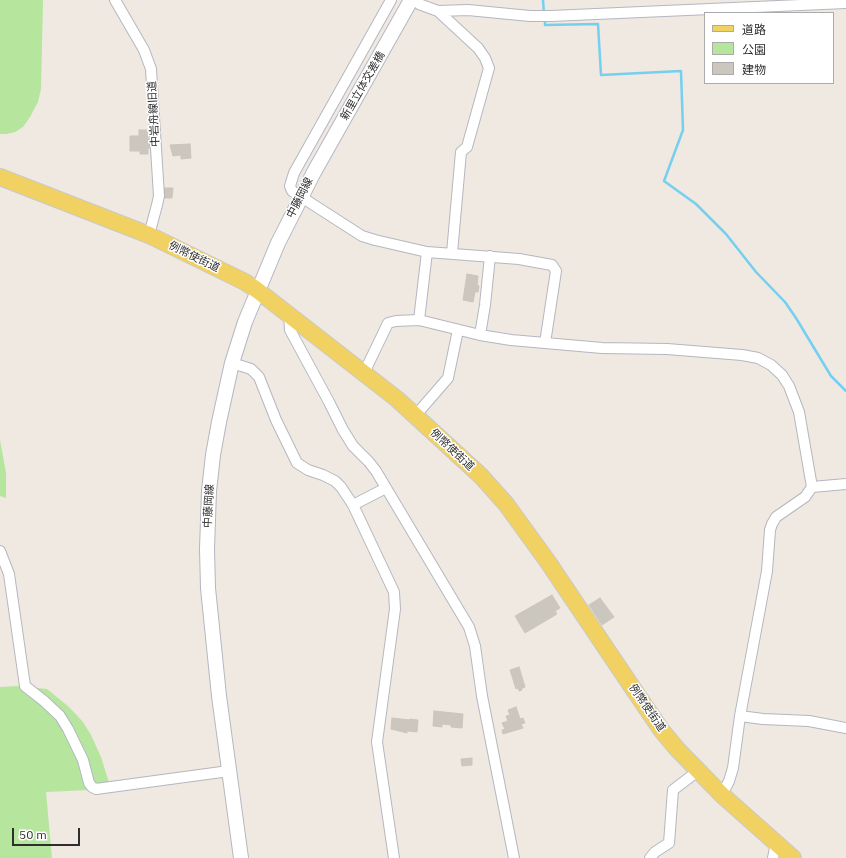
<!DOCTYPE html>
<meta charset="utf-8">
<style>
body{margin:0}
#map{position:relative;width:846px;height:858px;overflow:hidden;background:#efe9e1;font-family:"IBM Plex Sans","Noto Sans JP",sans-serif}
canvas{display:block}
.legend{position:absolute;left:704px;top:12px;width:130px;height:72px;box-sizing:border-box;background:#fff;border:1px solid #ababab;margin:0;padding:5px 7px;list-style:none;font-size:12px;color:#2e2e2e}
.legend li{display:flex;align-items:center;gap:8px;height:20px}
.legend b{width:20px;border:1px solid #ababab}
.scale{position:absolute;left:12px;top:828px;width:68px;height:18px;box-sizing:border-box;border:2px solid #2e2e2e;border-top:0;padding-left:5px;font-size:12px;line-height:14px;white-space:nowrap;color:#2e2e2e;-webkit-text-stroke:3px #fff;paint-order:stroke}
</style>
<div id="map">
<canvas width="846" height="858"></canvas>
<ul class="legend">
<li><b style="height:5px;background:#f2d163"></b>道路</li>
<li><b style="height:11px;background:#b6e59e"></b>公園</li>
<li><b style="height:11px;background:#cbc7bf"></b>建物</li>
</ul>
<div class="scale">50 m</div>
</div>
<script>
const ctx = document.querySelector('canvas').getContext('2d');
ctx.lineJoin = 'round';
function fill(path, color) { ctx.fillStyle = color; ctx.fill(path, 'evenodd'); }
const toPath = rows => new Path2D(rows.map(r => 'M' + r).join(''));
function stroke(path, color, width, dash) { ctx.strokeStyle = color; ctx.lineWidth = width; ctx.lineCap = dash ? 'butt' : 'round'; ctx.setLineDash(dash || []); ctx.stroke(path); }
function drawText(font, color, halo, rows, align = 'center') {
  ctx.font = font + ' "IBM Plex Sans","Noto Sans JP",sans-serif'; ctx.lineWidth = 3; ctx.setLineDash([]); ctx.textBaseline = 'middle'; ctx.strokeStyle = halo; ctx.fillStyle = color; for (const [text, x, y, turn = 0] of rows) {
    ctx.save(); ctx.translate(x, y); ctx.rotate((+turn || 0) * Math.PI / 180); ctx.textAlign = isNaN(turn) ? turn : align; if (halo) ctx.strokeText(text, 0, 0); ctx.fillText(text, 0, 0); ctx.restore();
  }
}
fill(toPath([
 [0,0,43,0,41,89,38,102,30,117,23,127,15,132,7,134,0,134],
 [0,440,6,473,6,498,0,496],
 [18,686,47,689,69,707,83,722,91,735,101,757,111,789,46,792,52,858,0,858,0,687]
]), '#b6e59e');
stroke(toPath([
 [543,0,544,14],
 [545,19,545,25,598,24,601,75,681,71,683,130,664,181,696,204,726,234,756,272,785,302,796,318,831,376,846,391]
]), '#75cff0', 2.5);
const building = toPath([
 [139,130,148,130,148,139,151,139,151,148,148,148,148,154,140,154,140,151,130,151,130,136,139,136,139,130],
 [190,144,191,158,181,159,181,155,173,156,170,145,190,144],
 [164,188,173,188,172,198,164,198,164,188],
 [467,274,478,276,477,285,479,286,478,292,475,292,473,302,463,300,467,274],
 [552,595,560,608,555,611,557,614,525,633,515,616,552,595],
 [600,598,614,617,602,625,589,605,600,598],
 [519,667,525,687,522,688,522,690,519,691,518,688,516,689,510,670,519,667],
 [516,707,520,719,523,718,525,723,521,724,523,728,503,734,502,730,505,729,502,723,508,721,506,716,510,715,508,710,516,707],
 [434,711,463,714,462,728,451,727,451,725,442,724,442,727,433,726,434,711],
 [392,718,410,720,410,719,418,720,417,732,407,731,407,733,391,729,392,718],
 [472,758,472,765,462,766,461,759,472,758]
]);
fill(building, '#cbc7bf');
stroke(building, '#cbc5ba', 1);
const minor = toPath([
 [115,0,144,50,151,69,159,196,157,205,149,235],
 [391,0,294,173,290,186,292,191,362,236,375,240,427,252,519,259,552,265,556,271,545,343],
 [419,4,438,11,468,10,530,16,551,16,846,3],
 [438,11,478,48,485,58,489,68,467,147,461,152,452,253],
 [289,314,290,330,329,402,343,430,353,446,369,462,376,471,469,627,475,646,482,696,514,858],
 [419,320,427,252],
 [480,335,485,305,490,256],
 [232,363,251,369,259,377,276,420,297,463,308,470,323,475,335,481,341,487,353,505,394,592,395,609,377,742,394,858],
 [364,373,388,323,396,321,419,320,480,335,511,340,602,348,667,349,742,355,758,358,771,365,782,375,789,386,799,412,812,487,805,497,776,517,772,524,770,530,767,571,740,716,733,768,729,781,722,795],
 [415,416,448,378,458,330],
 [812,487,846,484],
 [353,505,386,488],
 [0,551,9,574,25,686,44,701,60,716,68,729,83,760,89,783,92,787,96,789,229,771],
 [740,716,763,719,809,721,846,728],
 [650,858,655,852,669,843,673,790,698,771],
 [773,858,776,842]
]);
const secondary = toPath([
 [241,858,219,696,208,588,207,549,209,491,213,455,219,422,232,363,245,322,278,243,314,172,411,0]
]);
const primary = toPath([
 [0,177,149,235,245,282,257,290,397,399,481,476,506,504,548,562,634,690,662,731,678,750,722,795,793,858]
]);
stroke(minor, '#b4b7c1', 12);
stroke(secondary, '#b4b7c1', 16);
stroke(primary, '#c9c9c9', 18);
stroke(minor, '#fff', 10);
stroke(secondary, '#fff', 14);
stroke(primary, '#f2d163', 16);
drawText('11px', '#2e2e2e', '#fff', [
 ["新里立体交差橋",363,86,-60],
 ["中岩舟線旧道",154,114,-93],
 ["中藤岡線",300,198,-63],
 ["例幣使街道",194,257,26],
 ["例幣使街道",452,450,43],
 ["中藤岡線",209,506,-87],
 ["例幣使街道",647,708,55]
]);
</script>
